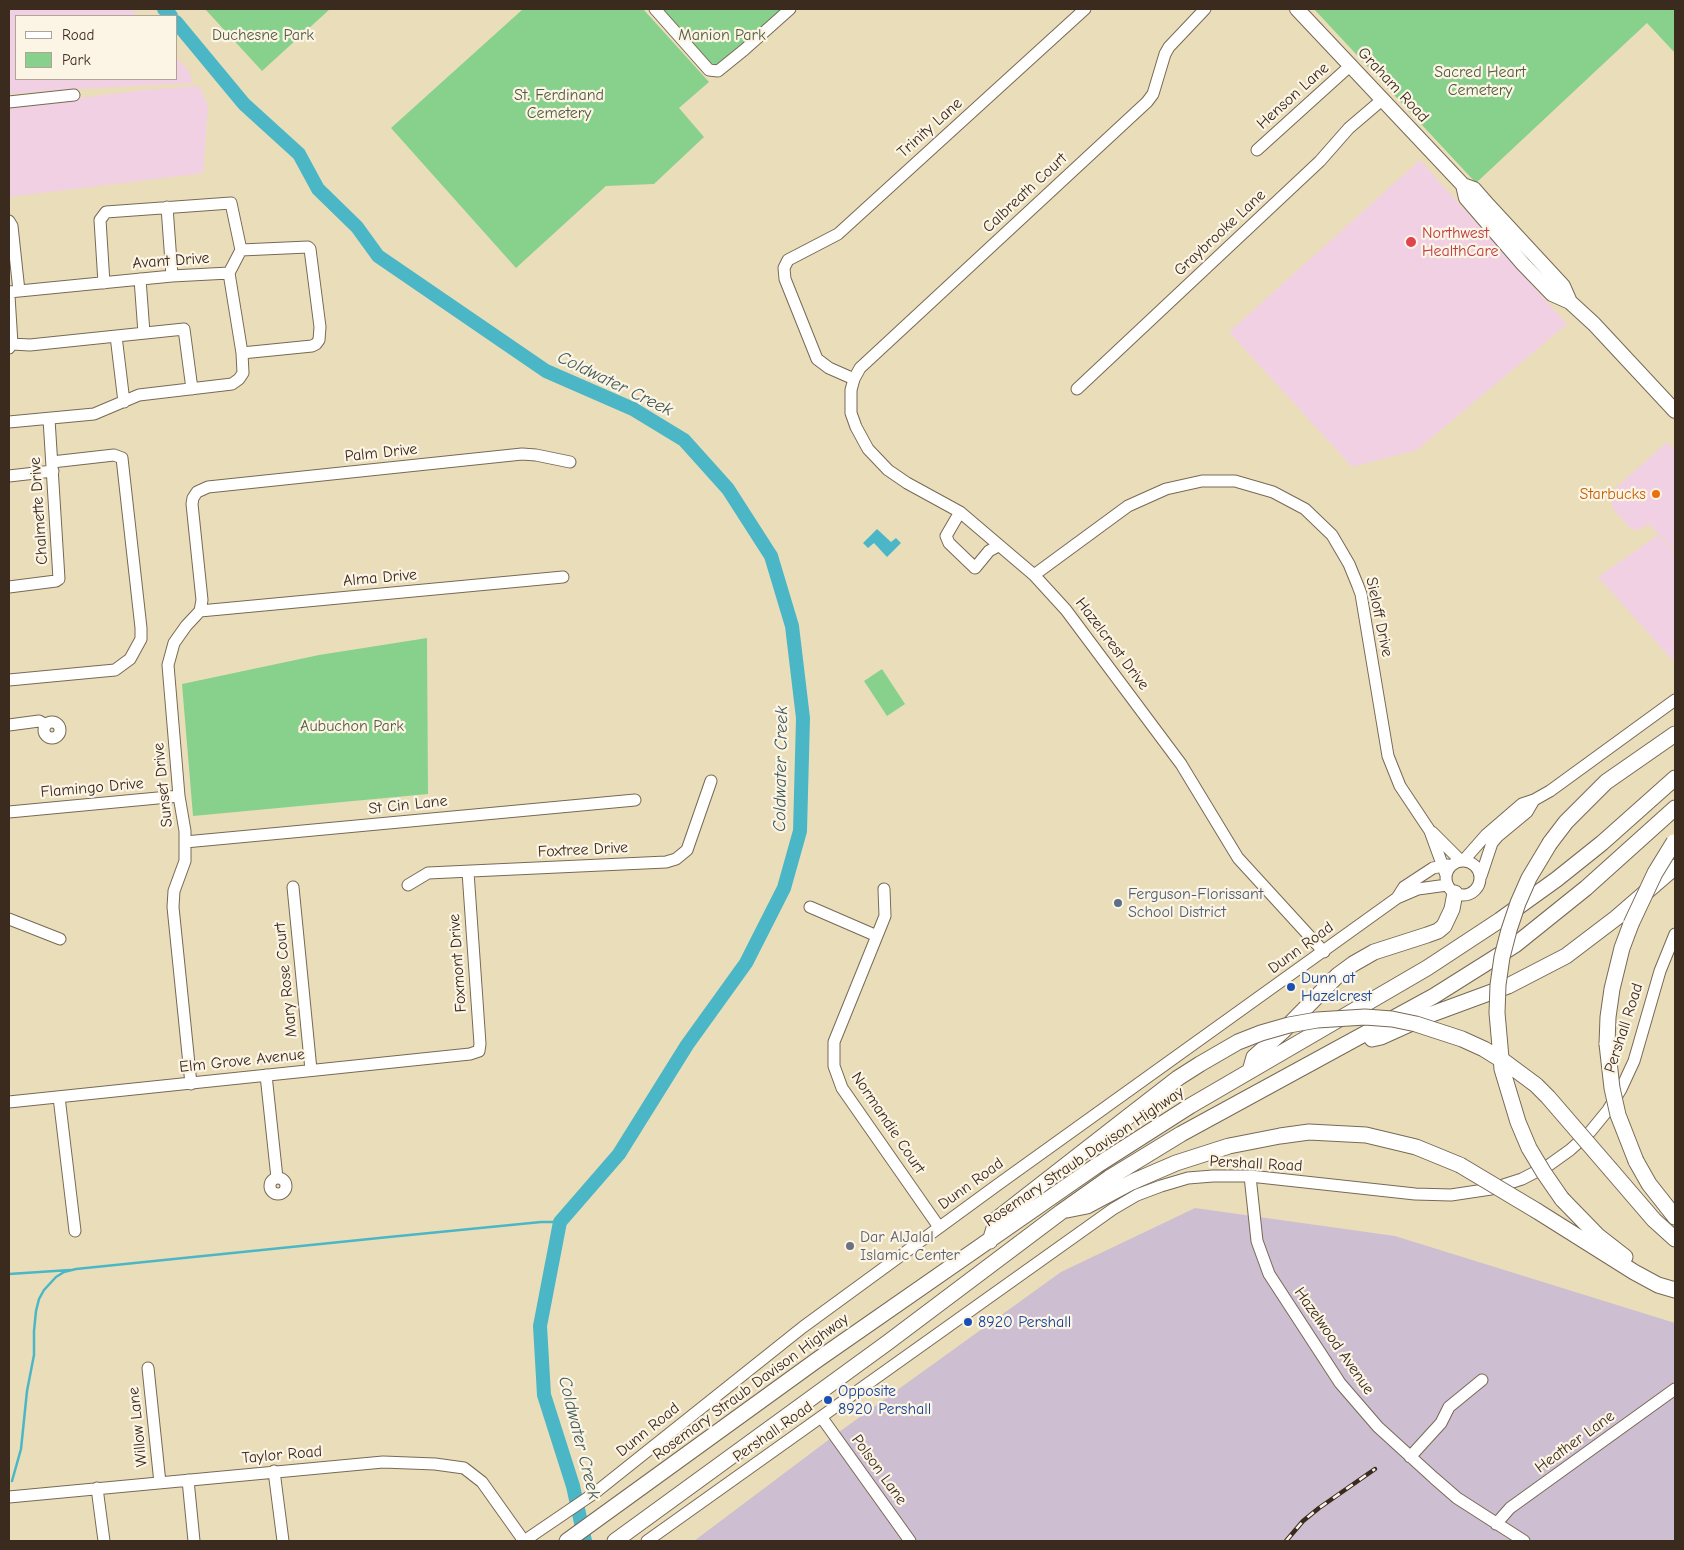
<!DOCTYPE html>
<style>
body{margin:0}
#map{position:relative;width:1684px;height:1550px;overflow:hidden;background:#eadeba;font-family:"Comic Neue",sans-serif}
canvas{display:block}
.frame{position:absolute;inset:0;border:10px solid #3b2a1e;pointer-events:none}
.legend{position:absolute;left:15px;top:15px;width:162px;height:65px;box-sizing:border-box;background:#fcf5e5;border:1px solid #afa495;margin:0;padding:6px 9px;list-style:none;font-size:15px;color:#3b2a1e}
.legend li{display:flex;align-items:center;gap:10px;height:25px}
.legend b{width:25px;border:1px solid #afa495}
</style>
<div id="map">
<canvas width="1684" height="1550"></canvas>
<div class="frame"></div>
<ul class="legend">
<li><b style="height:6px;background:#fff"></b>Road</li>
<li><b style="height:14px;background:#88d18c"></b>Park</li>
</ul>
</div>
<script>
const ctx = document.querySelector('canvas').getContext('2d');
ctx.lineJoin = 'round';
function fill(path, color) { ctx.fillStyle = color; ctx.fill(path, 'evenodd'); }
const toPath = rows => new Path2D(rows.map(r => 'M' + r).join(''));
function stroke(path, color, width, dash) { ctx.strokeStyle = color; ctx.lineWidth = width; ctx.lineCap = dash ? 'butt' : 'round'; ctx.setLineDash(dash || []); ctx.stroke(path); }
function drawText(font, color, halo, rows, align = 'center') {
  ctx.font = font + ' "Comic Neue",sans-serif'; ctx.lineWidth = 4.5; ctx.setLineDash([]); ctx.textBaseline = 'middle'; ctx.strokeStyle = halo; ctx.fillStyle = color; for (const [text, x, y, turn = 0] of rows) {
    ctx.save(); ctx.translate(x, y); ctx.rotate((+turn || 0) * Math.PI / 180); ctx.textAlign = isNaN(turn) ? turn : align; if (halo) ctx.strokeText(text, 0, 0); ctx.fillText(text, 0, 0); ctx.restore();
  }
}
fill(toPath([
 [9,9,131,9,138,16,16,16,16,79,176,79,176,57,189,71,193,83,56,90,9,94],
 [199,86,208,105,203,173,9,197,9,107,143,90],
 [1420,160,1567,324,1417,450,1352,467,1229,332],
 [1667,442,1675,450,1675,552,1649,524,1638,530,1631,529,1613,509,1611,498,1611,492],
 [1658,535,1675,554,1675,663,1598,577]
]), '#f1d0e3');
fill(toPath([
 [1195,1208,1395,1236,1675,1323,1675,1541,694,1541,839,1432,1061,1272]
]), '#cebed1');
fill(toPath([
 [205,9,330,9,262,71],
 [523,9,643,9,709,82,679,108,704,137,654,184,606,186,516,268,391,128],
 [661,9,791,9,720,73],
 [1314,9,1673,9,1675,11,1675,53,1647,23,1476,183],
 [427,638,428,794,193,816,182,684,319,655],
 [882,669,905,704,887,716,864,681]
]), '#88d18c');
fill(toPath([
 [877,529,891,542,896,538,901,543,887,557,874,543,868,548,863,543]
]), '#4bb7c6');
stroke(toPath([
 [9,1274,70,1270],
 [12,1481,21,1449,27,1391,34,1355,34,1331,36,1311,39,1299,44,1290,56,1277,64,1272,76,1269,389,1237,541,1222,560,1222]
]), '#4bb7c6', 2.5);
stroke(toPath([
 [164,9,171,16],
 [176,22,244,104,299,154,318,189,357,227,378,256,546,371,633,409,684,440,728,489,771,556,792,626,803,718,800,831,784,888,746,963,687,1045,619,1154,560,1222,540,1326,544,1395,573,1486,585,1541]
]), '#4bb7c6', 14);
const minor = toPath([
 [655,9,709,70,718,71,744,50,790,9],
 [1205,9,1169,47,1165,54,1153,94,1147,102,860,368,854,379,851,390,851,413,856,427,868,449,888,470,907,483,960,512,1034,575,1066,610,1181,764,1238,858,1324,952],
 [9,102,74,95],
 [1257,150,1351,65],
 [167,207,172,276],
 [9,221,12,226,19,291],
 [241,250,308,247,310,249,320,327,319,340,316,344,312,346,242,353],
 [140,279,144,333],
 [104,283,100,220,106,212,231,203,241,250,229,273],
 [9,292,172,276,229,273,242,353,243,373,239,379,232,384,139,395,94,414,9,422],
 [9,296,12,344,9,348],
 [116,336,124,402],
 [12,344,30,345,184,329,192,389],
 [854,379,829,368,817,359,785,279,784,268,788,260,838,234,1085,9],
 [1077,389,1320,161,1349,128,1383,99],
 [9,476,53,471],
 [960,512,946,536,949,543,975,568,989,551,998,546],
 [1034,575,1128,506,1166,489,1202,481,1235,481,1273,492,1305,509,1332,535,1349,564,1358,586,1361,594,1388,756,1400,786,1430,831,1446,875],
 [9,587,56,581,59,579,49,419],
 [200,611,563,577],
 [9,680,115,670,130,659,141,639,141,628,122,458,114,455,52,462],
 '44 730a8 8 0 1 1 16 0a8 8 0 1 1-16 0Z',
 [9,725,39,721,46,725],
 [9,812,179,796],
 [1432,832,1461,861],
 [185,842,635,800],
 [1464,860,1486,835,1522,804,1534,800,1550,791,1675,700],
 '1446 878a17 17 0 1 1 34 0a17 17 0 1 1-34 0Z',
 [1481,876,1492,843,1498,836,1527,812,1534,800],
 [408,885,428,873,666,862,676,859,687,850,711,781],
 [293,887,311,1070],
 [884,889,885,916,834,1042,834,1066,842,1088,939,1227],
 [1397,898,1404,887,1433,868,1448,865],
 [810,907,877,936],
 [9,919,60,939],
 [266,1075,277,1178],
 [191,1084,173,907,174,891,185,861,185,831,179,796,168,665,174,643,186,626,200,611,202,600,192,504,193,498,197,492,208,487,522,454,536,455,570,462],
 [59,1097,75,1231],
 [9,1102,470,1054,479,1051,480,1044,468,872],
 [1250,1176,1257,1241,1269,1274,1340,1383,1378,1427,1434,1478,1457,1498,1524,1541],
 '270 1186a8 8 0 1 1 16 0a8 8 0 1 1-16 0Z',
 [148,1368,160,1483],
 [822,1418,910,1541],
 [1410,1457,1441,1423,1449,1407,1482,1380],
 [274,1471,283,1541],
 [188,1480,194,1541],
 [97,1488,104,1541],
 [9,1497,383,1462,435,1464,464,1468,482,1482,524,1541],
 [1496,1524,1510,1508,1675,1389],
 [524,1541,596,1492,803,1327,1000,1183,1397,898,1418,889,1447,885],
 [647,1541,1113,1209,1137,1195,1161,1186,1188,1178,1213,1176,1250,1176,1415,1194,1451,1195,1491,1189,1522,1179,1549,1165,1570,1150,1590,1132,1608,1110,1621,1089,1634,1061,1660,971,1675,934]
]);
const major = toPath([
 [1297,9,1463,185,1474,189,1488,205,1563,286,1570,302],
 [1463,185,1466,198,1523,264,1552,294,1570,302,1594,324,1675,411]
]);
const highway = toPath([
 [1550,843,1566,822,1606,782,1675,734],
 [1372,1039,1381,1037,1432,1014,1508,986,1566,956,1616,918,1675,867],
 [1607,1044,1608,1017,1612,989,1622,948,1631,924],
 [1250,1071,1254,1057,1282,1032,1338,975,1353,964,1374,952,1427,935,1438,931,1444,926,1452,909,1455,893],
 [1636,1161,1649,1184,1675,1217],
 [1611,1170,1654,1220,1675,1239],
 [1562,1199,1598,1236,1625,1257],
 [1067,1210,1087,1206,1132,1182,1176,1163,1229,1146,1280,1136,1309,1132,1366,1135,1416,1147,1460,1165],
 [1537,1211,1634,1272,1658,1285,1675,1290],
 [990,1241,997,1219,1129,1116],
 [567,1541,817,1360,1096,1166,1190,1106,1427,968,1500,920,1557,879,1602,843,1675,778],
 [615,1541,887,1343,1061,1212,1109,1178,1181,1134,1434,996,1515,945,1586,888,1675,808]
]);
stroke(minor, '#786955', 13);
stroke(major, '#786955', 16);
stroke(highway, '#786955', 17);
stroke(minor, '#fff', 11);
stroke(major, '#fff', 14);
stroke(highway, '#fff', 15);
const rail = toPath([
 [1286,1541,1303,1521,1319,1508,1375,1469]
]);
stroke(rail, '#3b2a1e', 4.5);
stroke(rail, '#fcf5e5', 2.5, [8]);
const highwayBridge = toPath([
 [1550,843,1529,878,1518,903,1509,930,1502,957,1498,985,1497,1013,1502,1069,1518,1122,1529,1148,1544,1173,1562,1199],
 [1631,924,1655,873,1674,842],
 [1607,1044,1612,1088,1618,1115,1636,1161],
 [1129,1116,1178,1078,1200,1064,1238,1042,1261,1033,1289,1025,1317,1020,1365,1017,1392,1019,1416,1024,1462,1039,1484,1049,1505,1062,1536,1085,1548,1097,1611,1170],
 [1460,1165,1537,1211]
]);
stroke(highwayBridge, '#786955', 17, []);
stroke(highwayBridge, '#fff', 15);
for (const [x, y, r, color] of [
 [1411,242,6,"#e0444e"],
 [1656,494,5,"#e8710a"],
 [1118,903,5,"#5c6f8a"],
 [1291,987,5,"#1a4fb4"],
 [850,1246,5,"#6b7280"],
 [968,1322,5,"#1a4fb4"],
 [828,1400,5,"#1a4fb4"]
]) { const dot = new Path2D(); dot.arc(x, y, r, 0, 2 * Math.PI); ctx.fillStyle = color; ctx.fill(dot); stroke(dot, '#fcf5e5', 2); }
drawText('16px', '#525c3f', '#fcf5e5', [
 ["Duchesne Park",263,35],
 ["Manion Park",722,35],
 ["Sacred Heart",1480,72],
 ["Cemetery",1480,90],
 ["St. Ferdinand",559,95],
 ["Cemetery",559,113],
 ["Aubuchon Park",352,726]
]);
drawText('16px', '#3b2a1e', '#fcf5e5', [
 ["Graham Road",1393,85,47],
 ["Henson Lane",1293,96,-42],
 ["Trinity Lane",930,128,-42],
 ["Calbreath Court",1025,193,-43],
 ["Graybrooke Lane",1220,233,-43],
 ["Avant Drive",171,261,-4],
 ["Palm Drive",381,453,-6],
 ["Chalmette Drive",39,511,-94],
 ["Alma Drive",380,578,-5],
 ["Sieloff Drive",1379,617,78],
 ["Hazelcrest Drive",1112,644,53],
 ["Sunset Drive",163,785,-96],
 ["Flamingo Drive",92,788,-5],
 ["St Cin Lane",408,805,-6],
 ["Foxtree Drive",583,850,-3],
 ["Dunn Road",1301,948,-36],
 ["Foxmont Drive",458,963,-94],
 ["Mary Rose Court",286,980,-96],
 ["Pershall Road",1624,1028,-72],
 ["Elm Grove Avenue",242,1061,-6],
 ["Normandie Court",888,1123,56],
 ["Rosemary Straub Davison Highway",1084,1157,-34],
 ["Pershall Road",1256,1164,3],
 ["Dunn Road",971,1184,-36],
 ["Hazelwood Avenue",1334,1341,55],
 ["Rosemary Straub Davison Highway",751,1387,-36],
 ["Willow Lane",138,1427,-96],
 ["Dunn Road",648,1430,-39],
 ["Pershall Road",773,1432,-35],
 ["Heather Lane",1575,1442,-36],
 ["Taylor Road",282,1455,-5],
 ["Polson Lane",879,1470,54]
]);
drawText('16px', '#be3a42', '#fcf5e5', [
 ["Northwest",1422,233],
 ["HealthCare",1422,251]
], 'left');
drawText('16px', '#c56008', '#fcf5e5', [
 ["Starbucks",1646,494]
], 'right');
drawText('16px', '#4e5e75', '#fcf5e5', [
 ["Ferguson-Florissant",1128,894],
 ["School District",1128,912]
], 'left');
drawText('16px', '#164399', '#fcf5e5', [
 ["Dunn at",1301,978],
 ["Hazelcrest",1301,996],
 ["8920 Pershall",978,1322],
 ["Opposite",838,1391],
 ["8920 Pershall",838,1409]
], 'left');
drawText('16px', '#5b616d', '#fcf5e5', [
 ["Dar AlJalal",860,1237],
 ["Islamic Center",860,1255]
], 'left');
drawText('italic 18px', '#415b59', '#fcf5e5', [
 ["Coldwater Creek",615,384,26],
 ["Coldwater Creek",781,769,-89],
 ["Coldwater Creek",579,1438,76]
]);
</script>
